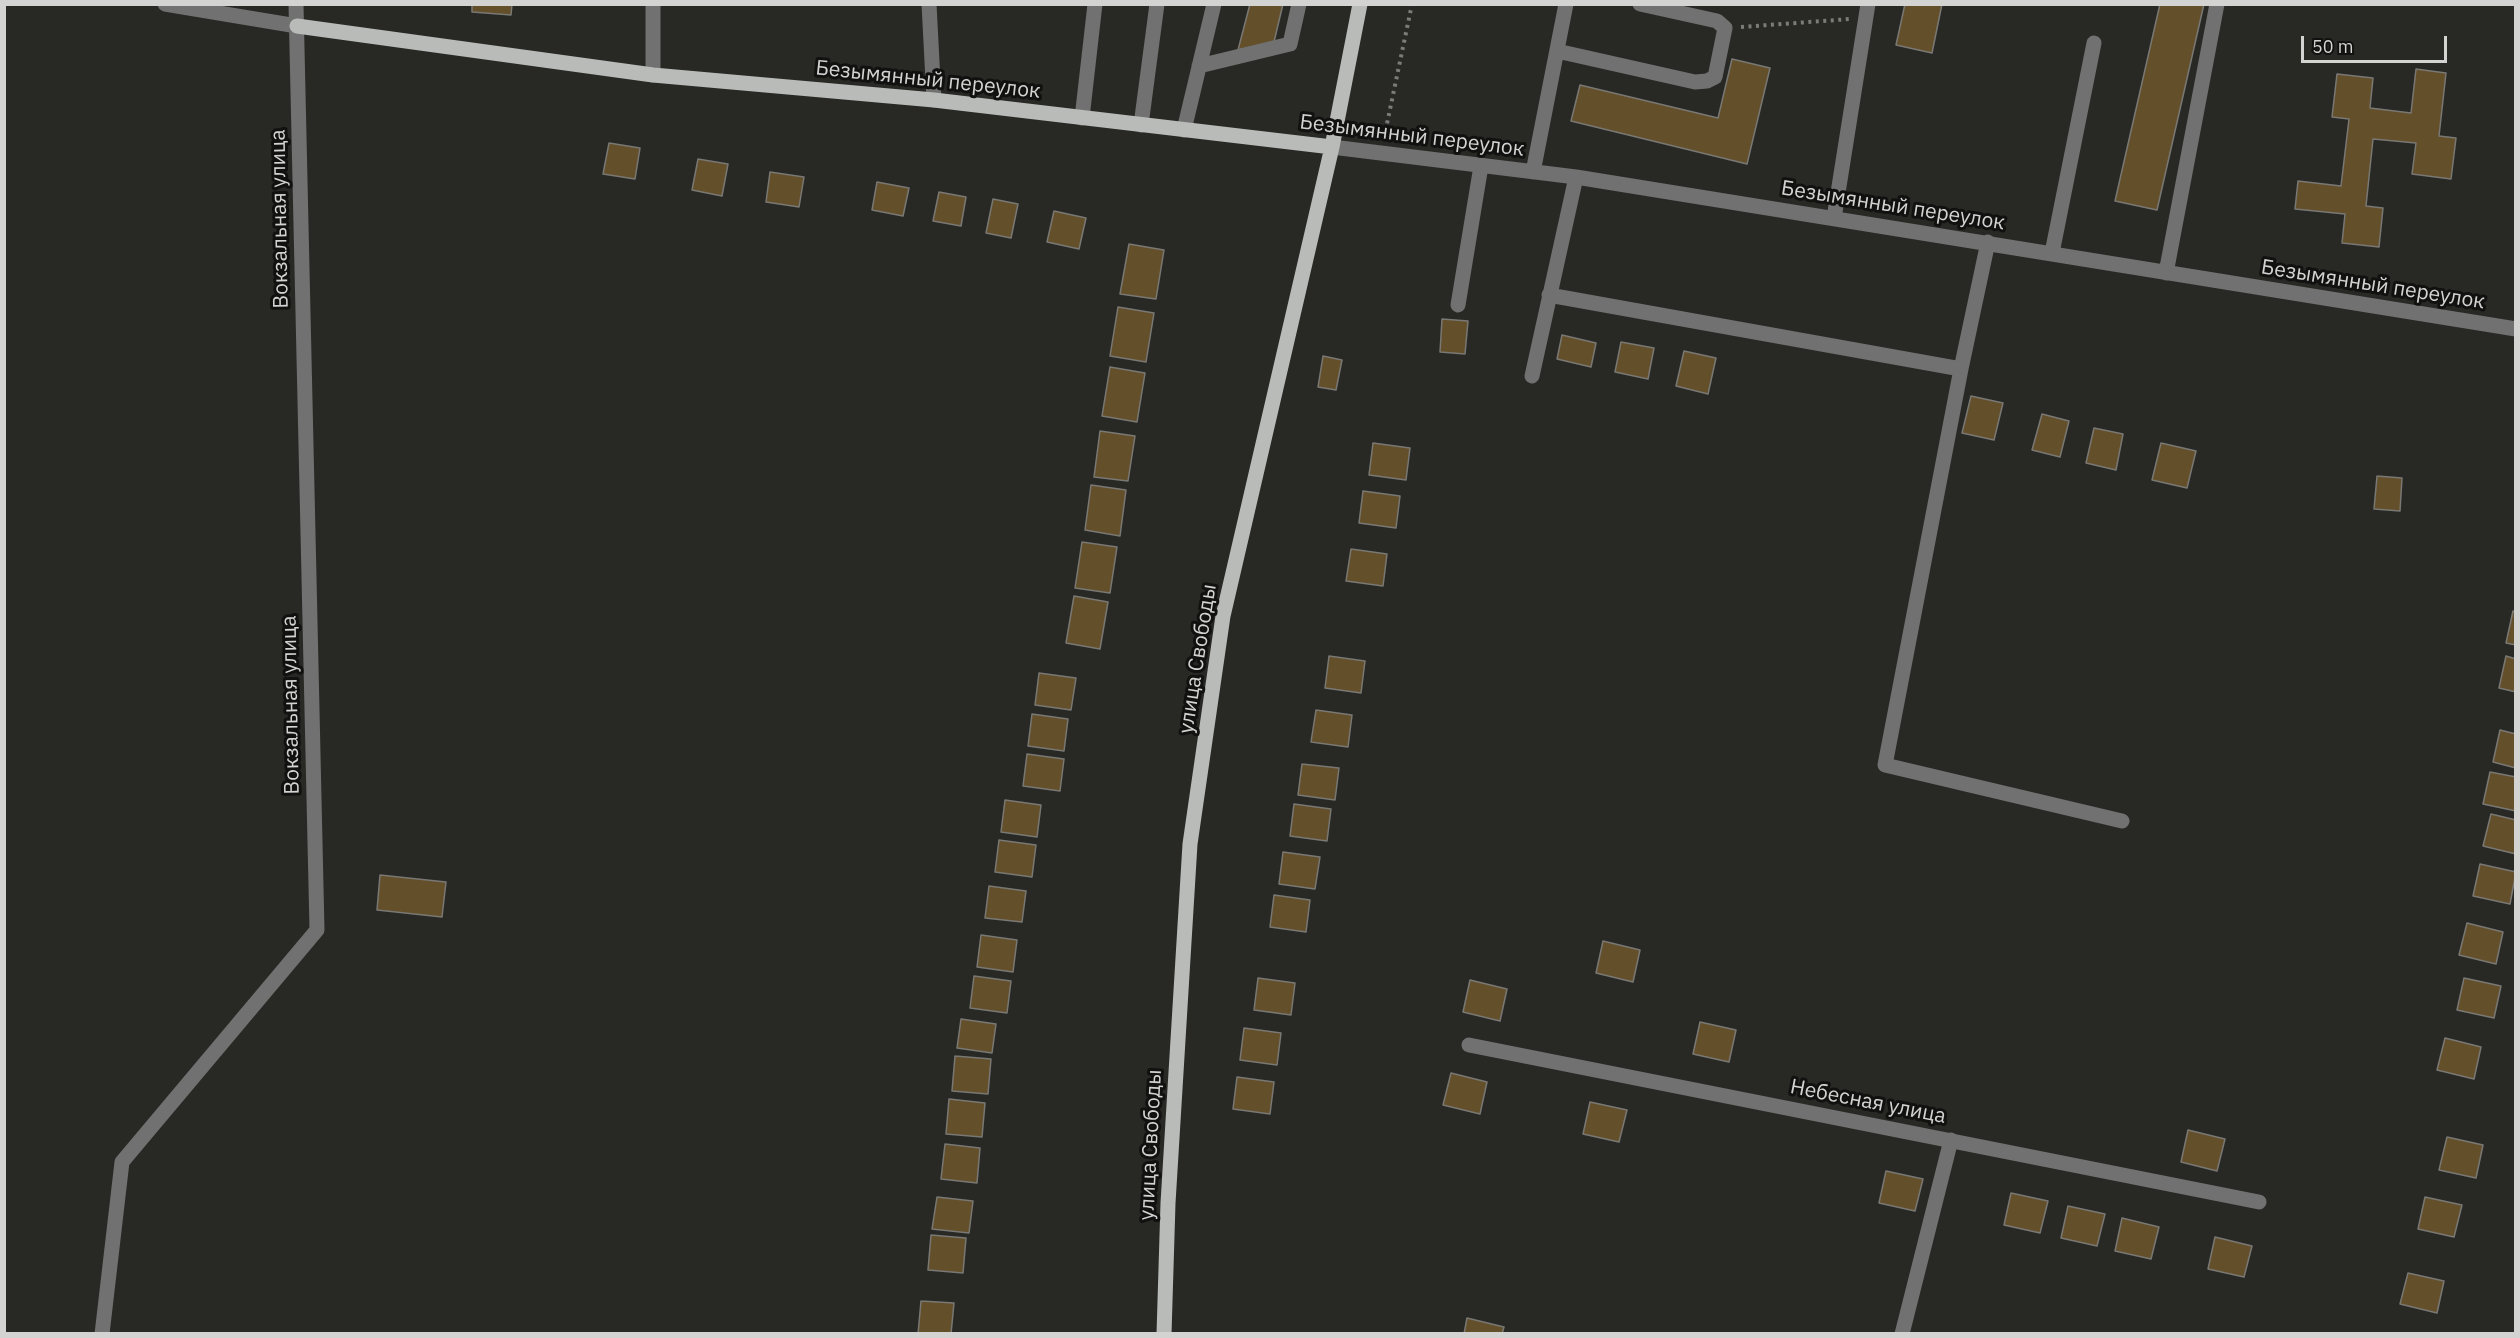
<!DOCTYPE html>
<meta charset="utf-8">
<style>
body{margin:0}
#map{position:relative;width:2520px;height:1338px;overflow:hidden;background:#282925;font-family:"IBM Plex Sans",sans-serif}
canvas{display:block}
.frame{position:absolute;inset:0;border:6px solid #d3d3d1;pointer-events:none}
.scale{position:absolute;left:2301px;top:36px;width:146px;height:27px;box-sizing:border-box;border:3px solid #d3d3d1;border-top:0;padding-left:8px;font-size:18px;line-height:21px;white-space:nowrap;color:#d3d3d1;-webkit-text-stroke:4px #111110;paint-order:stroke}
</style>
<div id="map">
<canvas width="2520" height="1338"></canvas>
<div class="frame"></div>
<div class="scale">50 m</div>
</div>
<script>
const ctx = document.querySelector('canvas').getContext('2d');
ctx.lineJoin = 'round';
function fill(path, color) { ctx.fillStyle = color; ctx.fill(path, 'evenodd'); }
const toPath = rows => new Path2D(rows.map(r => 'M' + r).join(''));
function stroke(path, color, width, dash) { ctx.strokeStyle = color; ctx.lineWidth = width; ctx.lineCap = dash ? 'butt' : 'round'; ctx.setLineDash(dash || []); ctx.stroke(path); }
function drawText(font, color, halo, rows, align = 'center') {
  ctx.font = font + ' "IBM Plex Sans",sans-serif'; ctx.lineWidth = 6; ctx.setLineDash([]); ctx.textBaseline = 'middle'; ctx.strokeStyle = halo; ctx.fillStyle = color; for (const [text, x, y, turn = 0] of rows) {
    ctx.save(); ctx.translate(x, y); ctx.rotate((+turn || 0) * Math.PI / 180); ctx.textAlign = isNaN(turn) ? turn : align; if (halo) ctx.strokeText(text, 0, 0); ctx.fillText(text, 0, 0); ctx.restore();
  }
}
const building = toPath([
 [472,4,512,4,511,15,472,12,472,4],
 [1250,4,1283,4,1274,42,1238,50,1250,4],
 [1905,4,1942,4,1932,53,1896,45,1905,4],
 [2160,4,2204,4,2157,210,2115,201,2160,4],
 [1732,59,1770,68,1747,164,1571,121,1580,85,1718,118,1732,59],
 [2416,69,2446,73,2439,136,2456,138,2451,179,2412,174,2416,143,2373,139,2366,206,2383,208,2379,247,2342,243,2345,214,2295,209,2298,181,2341,186,2349,119,2332,117,2337,74,2373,78,2370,108,2411,113,2416,69],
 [609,143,640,148,635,179,603,174,609,143],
 [698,159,728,164,722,196,692,190,698,159],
 [770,172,804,177,799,207,766,202,770,172],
 [877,182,909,188,903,216,872,210,877,182],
 [939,192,966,197,961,226,933,221,939,192],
 [993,199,1018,204,1011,238,986,233,993,199],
 [1054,211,1086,218,1079,249,1047,242,1054,211],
 [1129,244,1164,250,1156,299,1120,294,1129,244],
 [1118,307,1154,313,1146,362,1110,356,1118,307],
 [1442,319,1468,321,1465,354,1440,352,1442,319],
 [1562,335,1596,343,1591,367,1557,359,1562,335],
 [1621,342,1654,348,1648,379,1615,372,1621,342],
 [1684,351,1716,358,1708,394,1676,386,1684,351],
 [1323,356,1342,360,1336,390,1318,387,1323,356],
 [1110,367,1145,373,1137,422,1102,416,1110,367],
 [1971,396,2003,403,1994,440,1962,433,1971,396],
 [2042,414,2069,421,2060,457,2032,450,2042,414],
 [2094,428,2123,434,2116,470,2086,463,2094,428],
 [1100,431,1135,436,1128,481,1094,477,1100,431],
 [1373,443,1410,448,1406,480,1369,475,1373,443],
 [2161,443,2196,451,2187,488,2152,480,2161,443],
 [2377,476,2402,478,2400,511,2374,509,2377,476],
 [1091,485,1126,490,1120,536,1085,530,1091,485],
 [1363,491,1400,496,1396,528,1359,523,1363,491],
 [1082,542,1117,547,1110,593,1075,588,1082,542],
 [1351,549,1387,554,1383,586,1346,581,1351,549],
 [1074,596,1108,602,1100,649,1066,643,1074,596],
 [2513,611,2516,612,2516,645,2506,643,2513,611],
 [1329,656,1365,661,1361,693,1325,688,1329,656],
 [2506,656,2516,659,2516,692,2499,688,2506,656],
 [1039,673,1076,678,1071,710,1035,705,1039,673],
 [1316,710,1352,715,1348,747,1311,742,1316,710],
 [1032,714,1068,719,1064,751,1028,746,1032,714],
 [2500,730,2516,734,2516,768,2493,762,2500,730],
 [1027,754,1064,759,1060,791,1023,786,1027,754],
 [1302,764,1339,768,1335,800,1298,795,1302,764],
 [2490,772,2516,777,2516,811,2483,804,2490,772],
 [1005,800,1041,805,1037,837,1001,832,1005,800],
 [1294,804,1331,809,1327,841,1290,836,1294,804],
 [2491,814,2516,820,2516,854,2483,846,2491,814],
 [999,840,1036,845,1032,877,995,872,999,840],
 [1283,852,1320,857,1315,889,1279,884,1283,852],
 [2480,864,2516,872,2510,904,2473,896,2480,864],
 [380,875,446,882,442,917,377,910,380,875],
 [989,886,1026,891,1022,922,985,918,989,886],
 [1274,895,1310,900,1306,932,1270,927,1274,895],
 [2467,923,2503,932,2496,964,2459,955,2467,923],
 [981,935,1017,940,1013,972,977,967,981,935],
 [1603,941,1640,950,1633,982,1596,973,1603,941],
 [974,976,1011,981,1007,1013,970,1008,974,976],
 [1258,978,1295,983,1291,1015,1254,1010,1258,978],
 [2464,978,2501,986,2494,1018,2457,1010,2464,978],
 [1470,980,1507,989,1500,1021,1463,1012,1470,980],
 [961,1019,996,1024,992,1053,957,1048,961,1019],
 [1700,1022,1736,1030,1729,1062,1693,1054,1700,1022],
 [1244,1028,1281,1033,1277,1065,1240,1060,1244,1028],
 [2445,1038,2481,1047,2474,1079,2437,1070,2445,1038],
 [955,1056,991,1059,988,1094,952,1091,955,1056],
 [1451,1073,1487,1082,1480,1114,1443,1105,1451,1073],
 [1237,1077,1274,1082,1270,1114,1233,1109,1237,1077],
 [949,1099,985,1103,982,1137,946,1134,949,1099],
 [1590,1102,1627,1110,1619,1142,1583,1134,1590,1102],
 [2188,1130,2225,1139,2217,1171,2181,1162,2188,1130],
 [2447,1137,2483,1145,2476,1178,2439,1170,2447,1137],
 [945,1144,980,1148,977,1183,941,1179,945,1144],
 [1886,1171,1923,1179,1915,1211,1879,1203,1886,1171],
 [2011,1193,2048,1201,2040,1233,2004,1225,2011,1193],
 [937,1197,973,1201,969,1233,932,1229,937,1197],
 [2425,1197,2462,1205,2454,1237,2418,1229,2425,1197],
 [2068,1206,2105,1214,2097,1246,2061,1238,2068,1206],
 [2122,1218,2159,1227,2151,1259,2115,1251,2122,1218],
 [931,1235,966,1238,963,1273,928,1270,931,1235],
 [2215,1237,2252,1246,2244,1277,2208,1269,2215,1237],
 [2408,1273,2444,1281,2437,1313,2400,1304,2408,1273],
 [921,1301,954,1303,951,1334,918,1334,921,1301],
 [1467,1318,1504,1327,1502,1334,1464,1334,1467,1318]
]);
fill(building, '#634f2a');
stroke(building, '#7a7874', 1.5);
stroke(toPath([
 [1741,27,1850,19],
 [1384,138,1412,4]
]), '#7b7c79', 4, [3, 4.5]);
stroke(toPath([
 [165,4,297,26],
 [653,4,653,75],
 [929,4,934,100],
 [1557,51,1695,82,1707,81,1715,77,1725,28,1717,21,1640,4],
 [1199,66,1290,44,1299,4],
 [1082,118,1095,4],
 [1141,125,1157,4],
 [1184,130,1214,4],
 [1332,147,1576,177,2516,329],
 [1533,172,1566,4],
 [1834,218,1868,4],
 [1988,242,1961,369,1885,765,2122,821],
 [2052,253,2094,43],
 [2166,273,2217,4],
 [1549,295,1961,369],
 [1458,305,1481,166],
 [1532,376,1576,177],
 [1469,1045,2259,1202],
 [102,1334,122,1162,317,930,296,4],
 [1902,1334,1951,1140]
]), '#707170', 15);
stroke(toPath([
 [297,26,653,75,934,100,1332,147],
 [1164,1334,1168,1203,1190,844,1223,616,1332,147,1360,4]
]), '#b8bbb8', 15);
drawText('21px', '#d3d3d1', '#111110', [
 ["Безымянный переулок",928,80,6],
 ["Безымянный переулок",1412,136,7],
 ["Безымянный переулок",1893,206,9],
 ["Вокзальная улица",280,219,-91],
 ["Безымянный переулок",2373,285,9],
 ["улица Свободы",1198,659,-81],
 ["Вокзальная улица",291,705,-91],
 ["Небесная улица",1868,1102,11],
 ["улица Свободы",1151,1145,-87]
]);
</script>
